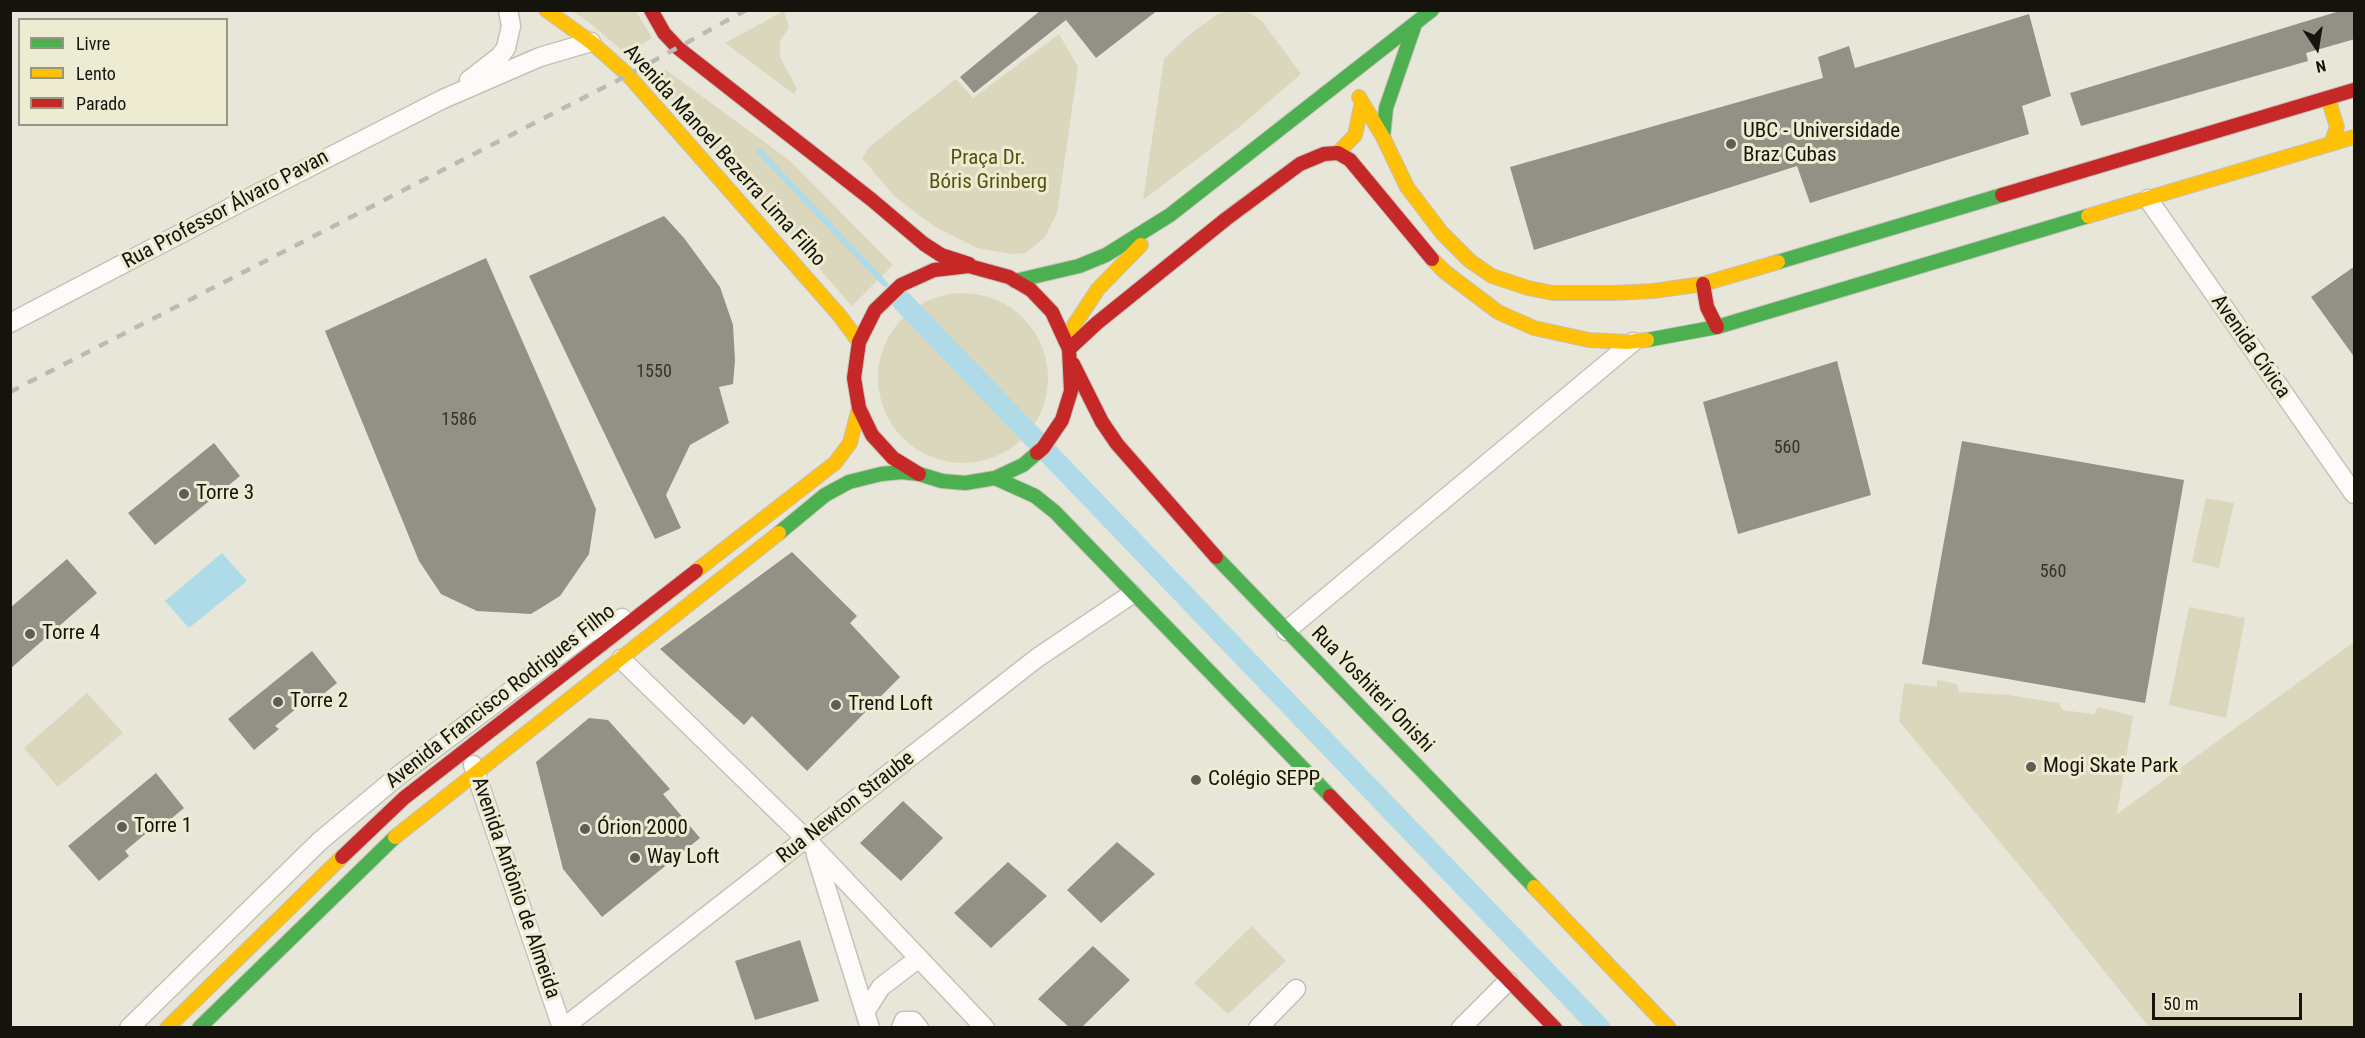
<!DOCTYPE html>
<meta charset="utf-8">
<style>
body{margin:0}
#map{position:relative;width:2365px;height:1038px;overflow:hidden;background:#e8e6d9;font-family:"Roboto Condensed",sans-serif}
canvas{display:block}
.frame{position:absolute;inset:0;border:12px solid #15140c;pointer-events:none}
.legend{position:absolute;left:18px;top:18px;width:210px;height:108px;box-sizing:border-box;background:#eeebd3;border:2px solid #979583;margin:0;padding:8px 10px;list-style:none;font-size:18px;color:#15140c}
.legend li{display:flex;align-items:center;gap:12px;height:30px}
.legend b{width:30px;border:2px solid #979583}
.north{position:absolute;left:2287px;top:18px;width:60px;height:60px;-webkit-text-stroke:4px #eeebd3;paint-order:stroke;rotate:168deg;font-size:16px;font-weight:700;line-height:24px;text-align:center;color:#15140c}
.north::after{content:'';display:block;margin:auto;width:21px;height:27px;background:#15140c;clip-path:polygon(50% 0,100% 100%,50% 72%,0 100%)}
.scale{position:absolute;left:2152px;top:993px;width:150px;height:27px;box-sizing:border-box;border:3px solid #15140c;border-top:0;padding-left:8px;font-size:18px;line-height:21px;white-space:nowrap;color:#15140c;-webkit-text-stroke:4px #eeebd3;paint-order:stroke}
</style>
<div id="map">
<canvas width="2365" height="1038"></canvas>
<div class="frame"></div>
<ul class="legend">
<li><b style="height:8px;background:#4caf50"></b>Livre</li>
<li><b style="height:8px;background:#ffc107"></b>Lento</li>
<li><b style="height:8px;background:#c62828"></b>Parado</li>
</ul>
<div class="north">N</div>
<div class="scale">50 m</div>
</div>
<script>
const ctx = document.querySelector('canvas').getContext('2d');
ctx.lineJoin = 'round';
function fill(path, color) { ctx.fillStyle = color; ctx.fill(path, 'evenodd'); }
const toPath = rows => new Path2D(rows.map(r => 'M' + r).join(''));
function stroke(path, color, width, dash) { ctx.strokeStyle = color; ctx.lineWidth = width; ctx.lineCap = dash ? 'butt' : 'round'; ctx.setLineDash(dash || []); ctx.stroke(path); }
function drawText(font, color, halo, rows, align = 'center') {
  ctx.font = font + ' "Roboto Condensed",sans-serif'; ctx.lineWidth = 6; ctx.setLineDash([]); ctx.textBaseline = 'middle'; ctx.strokeStyle = halo; ctx.fillStyle = color; for (const [text, x, y, turn = 0] of rows) {
    ctx.save(); ctx.translate(x, y); ctx.rotate((+turn || 0) * Math.PI / 180); ctx.textAlign = isNaN(turn) ? turn : align; if (halo) ctx.strokeText(text, 0, 0); ctx.fillText(text, 0, 0); ctx.restore();
  }
}
fill(toPath([
 [572,11,636,11,652,38,626,54,590,23],
 [784,11,789,27,780,41,780,57,797,89,794,94,725,43],
 [1230,11,1250,13,1262,21,1301,74,1237,129,1143,200,1164,59,1190,34,1218,14],
 [1059,34,1078,67,1057,213,1045,237,1026,253,1011,254,977,248,935,227,895,197,862,158,870,146,956,79,973,98],
 [666,70,789,160,893,265,852,306,651,77],
 '878 378a85 85 0 1 1 170 0a85 85 0 1 1-170 0Z',
 [2206,498,2234,503,2219,568,2192,562],
 [2189,607,2245,618,2226,718,2169,705],
 [2354,642,2354,1027,2149,1027,2029,877,1899,721,1904,683,1937,687,1937,680,1957,684,1959,692,2009,695,2059,703,2062,710,2094,714,2098,707,2133,716,2117,814],
 [87,693,123,733,58,787,24,748],
 [1252,926,1286,961,1228,1014,1194,983]
]), '#dad7bc');
fill(toPath([
 [222,553,247,581,189,628,165,601]
]), '#afdbe8');
stroke(toPath([
 [760,152,885,284]
]), '#afdbe8', 6);
stroke(toPath([
 [902,301,1600,1028]
]), '#afdbe8', 21);
fill(toPath([
 [1041,10,1158,10,1096,58,1066,20,974,93,960,77],
 [2343,10,2355,10,2355,39,2306,53,2308,61,2081,126,2070,93],
 [2029,14,2051,96,2022,106,2029,134,1810,203,1797,166,1534,250,1510,167,1823,78,1818,57,1849,46,1855,68],
 [664,216,684,238,720,287,733,325,735,360,733,384,719,387,729,423,690,445,666,495,681,528,655,539,529,276],
 [486,258,596,509,589,554,560,596,531,614,477,611,441,594,419,561,325,331],
 [2355,266,2355,358,2311,297],
 [1837,361,1871,495,1738,534,1703,402],
 [1962,441,2184,480,2145,703,1922,664],
 [214,443,240,476,155,545,128,513],
 [792,552,857,616,850,623,900,677,807,771,752,716,744,725,660,649],
 [67,559,97,593,10,669,10,608],
 [312,651,337,683,311,704,308,699,275,726,279,729,254,750,228,719],
 [589,718,608,720,670,789,663,794,700,838,602,917,563,869,536,762],
 [156,773,184,808,159,829,156,825,125,851,129,856,99,881,68,846],
 [903,801,943,838,901,881,860,843],
 [1117,842,1155,874,1101,923,1067,890],
 [1008,862,1047,896,991,948,954,913],
 [800,940,819,1001,755,1020,735,961],
 [1093,946,1130,980,1081,1028,1070,1028,1038,999]
]), '#929186');
const street = toPath([
 [469,80,500,56,506,48,511,26,508,10],
 [2148,199,2354,494],
 [10,323,243,201,443,99,540,57,591,42],
 [1286,631,1633,342],
 [621,659,806,839,985,1028],
 [473,765,562,1028],
 [816,855,870,1028],
 [865,1012,881,987,919,958],
 [129,1028,320,841,398,776,588,633,622,618],
 [563,1028,1037,658,1132,594],
 [901,1028,904,1021,913,1021,919,1028],
 [1258,1028,1296,989],
 [1461,1028,1508,981]
]);
const fast = toPath([
 [1383,137,1386,108,1415,24],
 [1778,262,2002,195],
 [1015,281,1079,266,1106,255,1170,215,1432,10],
 [1647,340,1717,327,2088,216],
 [995,478,1035,496,1055,512,1330,796],
 [779,533,825,495,849,482,881,474,902,472,919,474,942,481,965,483,995,478,1023,465,1037,453],
 [1216,557,1534,887],
 [199,1028,395,837]
]);
const slow = toPath([
 [546,10,591,42,628,75,840,316,859,342],
 [2328,98,2337,127,2331,144],
 [1362,102,1383,137,1407,187,1442,233,1470,261,1492,276,1528,288,1553,293,1614,293,1653,291,1703,284,1778,262],
 [1338,153,1355,135,1362,102,1359,97],
 [2088,216,2354,137],
 [1432,259,1445,272,1498,312,1534,328,1589,340,1627,342,1647,340],
 [1065,339,1098,289,1141,245],
 [696,571,835,463,850,443,859,408],
 [395,837,779,533],
 [1534,887,1669,1028],
 [167,1028,342,857]
]);
const jam = toPath([
 [651,10,664,33,678,48,872,200,924,244,941,255,969,264],
 [2002,195,2354,90],
 [1703,284,1707,307,1717,327],
 [1069,349,1097,323,1226,219,1300,164,1324,154,1338,153,1350,160,1432,259],
 [1073,364,1102,422,1117,444,1216,557],
 [919,474,893,458,872,435,859,408,854,378,859,342,875,310,901,285,934,270,969,266,1009,277,1031,290,1052,312,1069,349,1071,391,1062,420,1043,448,1037,453],
 [1330,796,1555,1028],
 [342,857,404,798,696,571]
]);
stroke(street, '#c4c2b8', 21);
stroke(fast, '#c4c2b8', 16);
stroke(slow, '#c4c2b8', 16);
stroke(jam, '#c4c2b8', 16);
stroke(street, '#fcfbf9', 18);
stroke(fast, '#4caf50', 14);
stroke(slow, '#ffc107', 14);
stroke(jam, '#c62828', 14);
stroke(toPath([
 [10,392,628,75,746,10]
]), '#babab7', 4.5, [10, 10]);
for (const [x, y, r, color] of [
 [1731,144,6,"#5f5e54"],
 [184,494,6,"#5f5e54"],
 [30,634,6,"#5f5e54"],
 [278,702,6,"#5f5e54"],
 [836,705,6,"#5f5e54"],
 [2031,767,6,"#5f5e54"],
 [1196,780,6,"#5f5e54"],
 [122,827,6,"#5f5e54"],
 [585,829,6,"#5f5e54"],
 [635,858,6,"#5f5e54"]
]) { const dot = new Path2D(); dot.arc(x, y, r, 0, 2 * Math.PI); ctx.fillStyle = color; ctx.fill(dot); stroke(dot, '#eeebd3', 2); }
drawText('18px', '#34332a', null, [
 ["1550",654,372],
 ["1586",459,420],
 ["560",1787,448],
 ["560",2053,572]
]);
drawText('21px', '#15140c', '#eeebd3', [
 ["UBC - Universidade",1743,132],
 ["Braz Cubas",1743,156],
 ["Torre 3",196,494],
 ["Torre 4",42,634],
 ["Torre 2",290,702],
 ["Trend Loft",848,705],
 ["Mogi Skate Park",2043,767],
 ["Colégio SEPP",1208,780],
 ["Torre 1",134,827],
 ["Órion 2000",597,829],
 ["Way Loft",647,858]
], 'left');
drawText('21px', '#15140c', '#eeebd3', [
 ["Avenida Manoel Bezerra Lima Filho",724,156,48],
 ["Rua Professor Álvaro Pavan",226,210,-28],
 ["Avenida Cívica",2250,347,55],
 ["Rua Yoshiteri Onishi",1372,690,46],
 ["Avenida Francisco Rodrigues Filho",501,697,-38],
 ["Rua Newton Straube",846,808,-38],
 ["Avenida Antônio de Almeida",515,888,71]
]);
drawText('21px', '#57500e', '#eeebd3', [
 ["Praça Dr.",988,159],
 ["Bóris Grinberg",988,183]
]);
</script>
